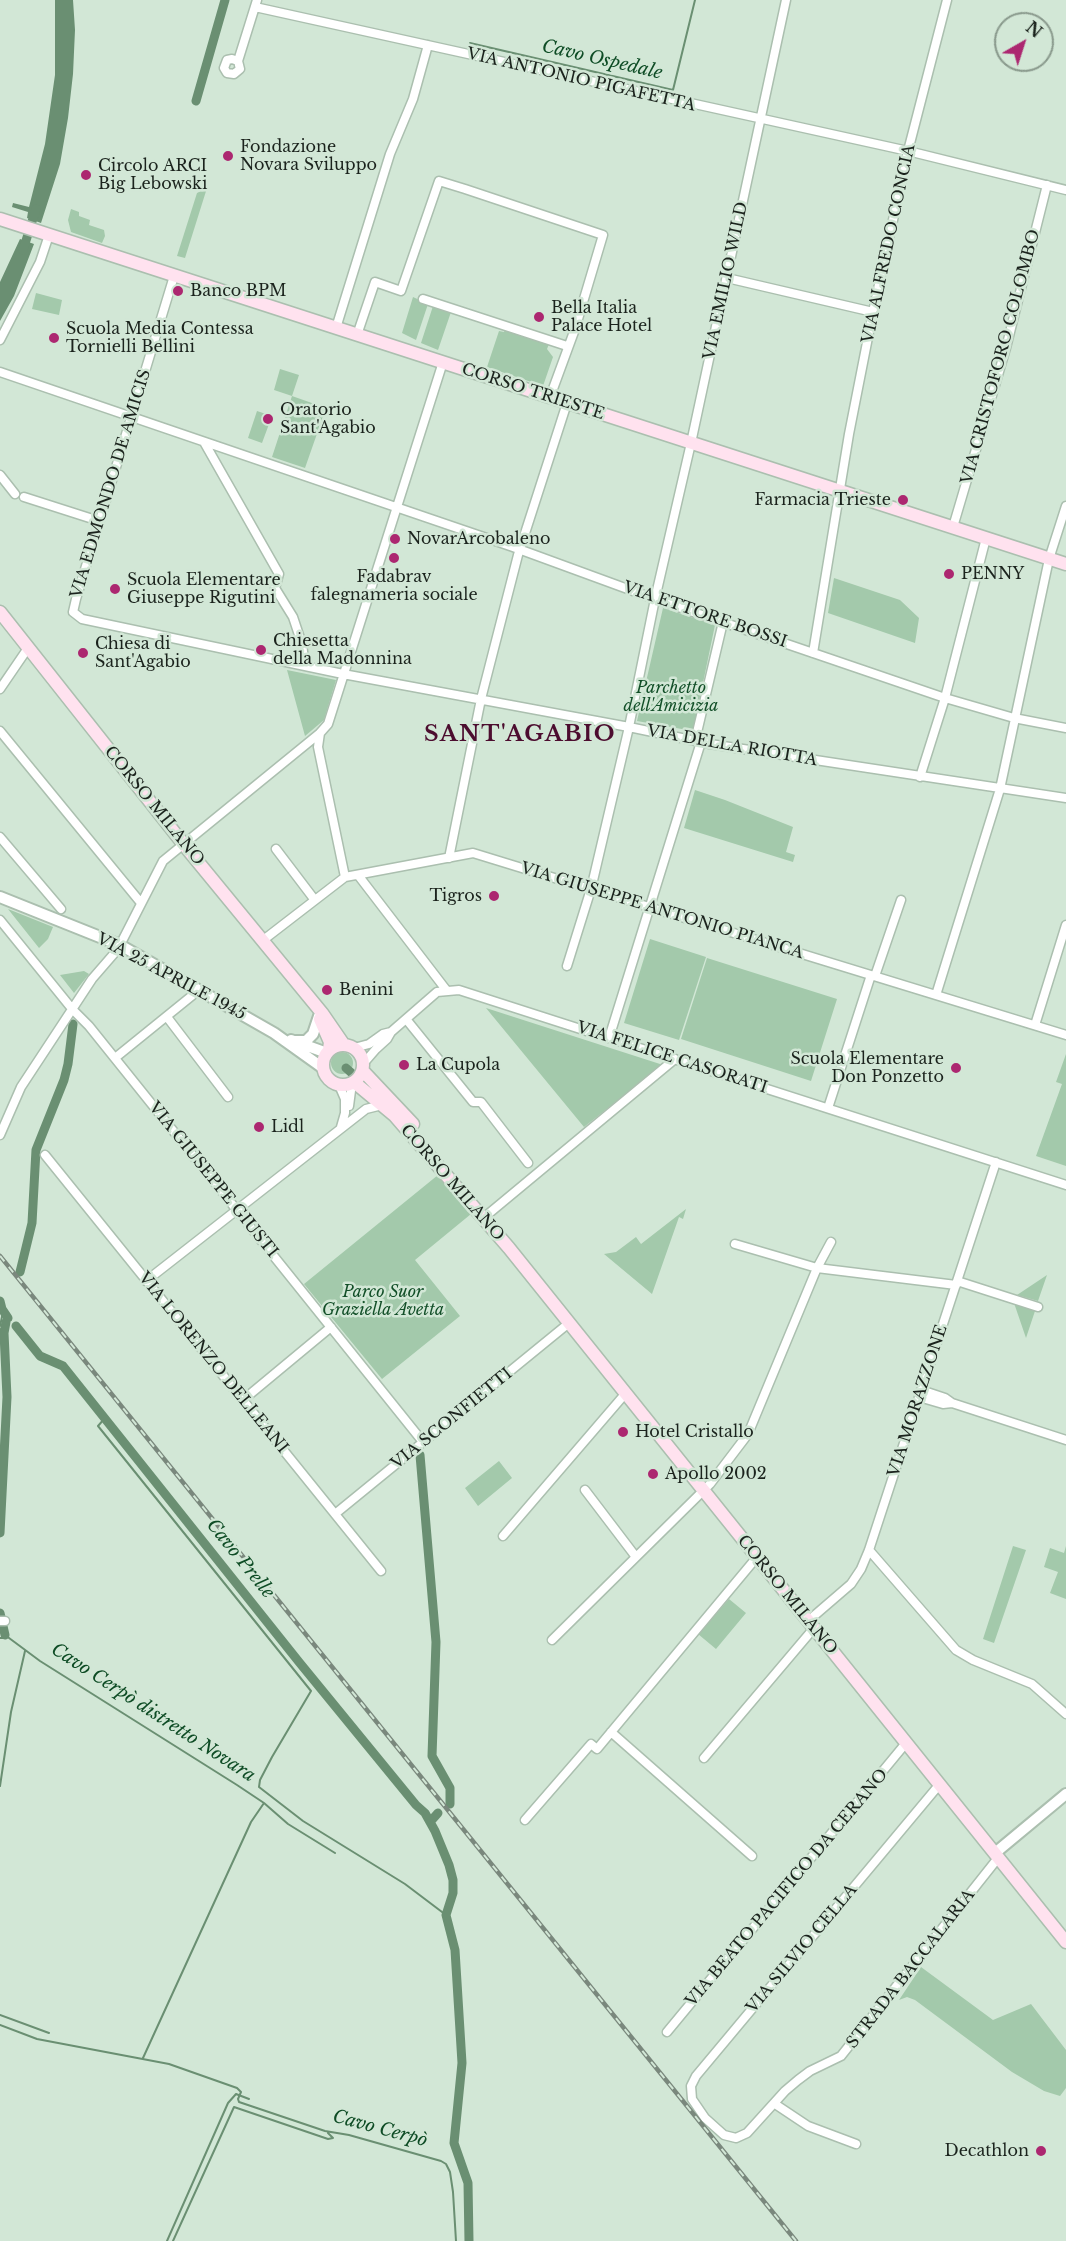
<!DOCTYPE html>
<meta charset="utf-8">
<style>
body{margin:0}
#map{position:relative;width:1066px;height:2241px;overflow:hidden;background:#d2e7d6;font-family:"Libre Baskerville",serif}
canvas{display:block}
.north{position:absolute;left:994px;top:12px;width:60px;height:60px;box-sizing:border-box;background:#d2e7d6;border:2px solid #89998c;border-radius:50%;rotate:39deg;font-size:16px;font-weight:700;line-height:24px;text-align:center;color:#1b231d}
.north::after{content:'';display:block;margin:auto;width:21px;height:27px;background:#ac2770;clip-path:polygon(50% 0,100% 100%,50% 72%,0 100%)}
</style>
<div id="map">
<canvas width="1066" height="2241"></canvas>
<div class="north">N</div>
</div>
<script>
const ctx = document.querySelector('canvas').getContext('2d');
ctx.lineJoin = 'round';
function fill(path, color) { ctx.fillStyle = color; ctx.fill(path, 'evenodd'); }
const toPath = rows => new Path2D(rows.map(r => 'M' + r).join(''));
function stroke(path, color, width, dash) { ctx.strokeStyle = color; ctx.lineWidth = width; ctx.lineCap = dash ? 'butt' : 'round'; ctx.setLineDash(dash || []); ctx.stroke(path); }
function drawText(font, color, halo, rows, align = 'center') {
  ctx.font = font + ' "Libre Baskerville",serif'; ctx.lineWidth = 5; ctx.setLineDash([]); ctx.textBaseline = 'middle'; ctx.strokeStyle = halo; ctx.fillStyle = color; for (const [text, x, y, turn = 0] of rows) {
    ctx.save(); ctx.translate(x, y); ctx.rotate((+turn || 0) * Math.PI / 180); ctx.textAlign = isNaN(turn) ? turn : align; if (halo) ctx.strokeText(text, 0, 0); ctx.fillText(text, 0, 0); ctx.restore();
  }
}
fill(toPath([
 [207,188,185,258,177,256,197,193],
 [71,209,79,212,79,216,90,220,89,225,104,230,105,236,102,243,71,232,68,220],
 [36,293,62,300,59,315,32,309],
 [413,297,428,304,416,340,402,333],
 [433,306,451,312,438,350,421,343],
 [506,327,549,344,547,349,553,357,543,386,487,367,499,331,504,332],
 [280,369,299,375,292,396,326,408,305,468,272,457,292,396,274,390],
 [257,411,272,416,262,443,248,438],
 [834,578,900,600,919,618,915,643,828,613],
 [663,608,715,625,693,731,637,721],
 [287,670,336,680,324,720,305,736],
 [695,790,725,800,793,827,786,852,795,855,793,862,684,828],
 [8,909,53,927,48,939,39,948],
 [650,939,706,957,679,1040,624,1023],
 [707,958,837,999,811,1081,681,1039],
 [84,971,89,974,74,993,60,975],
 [486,1008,660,1064,660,1067,584,1127],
 '331 1063a11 11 0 1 1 22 0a11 11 0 1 1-22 0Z',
 [1066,1054,1066,1166,1036,1156,1062,1084,1056,1082],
 [438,1175,471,1214,415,1260,460,1316,382,1379,304,1284],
 [686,1209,683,1219,679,1217,652,1294,604,1254,616,1252,636,1237,641,1244],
 [1047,1275,1038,1301,1017,1295],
 [1014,1303,1035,1311,1026,1338],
 [499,1461,512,1478,478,1506,465,1488],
 [1013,1546,1026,1550,994,1643,983,1639],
 [1066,1546,1066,1599,1050,1593,1058,1572,1044,1567,1050,1548,1064,1553],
 [729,1599,746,1613,716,1649,698,1634],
 [921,1967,993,2020,1031,2004,1066,2050,1066,2088,1060,2096,1044,2091,1012,2072,915,2000,907,1997,899,2000]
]), '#a3c9ab');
fill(toPath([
 [55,0,73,0,75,30,73,74,68,118,60,164,41,223,27,218,28,212,12,207,13,203,29,207,45,144,55,75],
 [20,239,34,244,14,296,0,321,0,282]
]), '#6a8f72');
stroke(toPath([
 [470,43,673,90,695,0],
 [0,1326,3,1312],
 [0,1329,4,1333],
 [105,1418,98,1426,311,1691,272,1757,260,1780,259,1787,303,1821,405,1884,446,1915],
 [0,1638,4,1638,5,1635,40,1661,237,1785,264,1803,288,1824,335,1853],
 [0,1786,11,1712,25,1651],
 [0,2015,49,2033],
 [0,2025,37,2039,169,2064,237,2088,241,2092,238,2099,239,2102,325,2131,349,2135,441,2161,446,2164,450,2172,453,2192,456,2241],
 [143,2058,251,1822,264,1803],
 [167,2241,228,2103,236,2094,249,2099],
 [173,2241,234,2107,328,2139,333,2138,328,2133]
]), '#6a8f72', 2);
stroke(toPath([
 [196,101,225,0],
 [23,250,36,209],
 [346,1068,364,1084],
 [20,1272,32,1223,36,1150,64,1080,68,1064,73,1024],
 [0,1301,2,1309,8,1318],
 [16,1326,40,1356,63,1366,299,1662,416,1805,425,1813,435,1831,449,1865,453,1880,453,1893,446,1915,455,1950,462,2063,454,2143,468,2183,469,2241],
 [420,1455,436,1642,432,1756,450,1788,450,1804],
 [0,1533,7,1397,4,1333,6,1322],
 [0,1613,5,1635],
 [430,1822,438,1813]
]), '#6a8f72', 9);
const minor = toPath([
 [255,7,908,151,1066,190],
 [238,61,232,59,227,60,224,68,227,73,234,74,240,69,238,61,257,0],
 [174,276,76,599,73,612,82,619,343,674,629,727,710,744,1066,798],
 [727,278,873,312],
 [423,299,567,346],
 [336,328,390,154,413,99,428,45],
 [357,335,375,282,401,291,439,181,465,189,603,235,575,329,550,397],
 [0,340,40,262,49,235],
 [0,372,513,547,655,599,945,698,1014,718,1066,728],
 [204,442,279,574,275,588,293,617,302,644,305,666],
 [0,475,15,494],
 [24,497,99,521],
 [953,527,1006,348,1047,185],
 [813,653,849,434,873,312,908,151,947,0],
 [0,689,28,648],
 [0,731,141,903],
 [695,741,723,622],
 [920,777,945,698,986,538],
 [0,837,61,909],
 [276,849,314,899],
 [449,858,481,699,518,555,567,403],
 [358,875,447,991],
 [345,877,318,747,320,733,328,724,443,362],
 [0,920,73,1010,89,1026,423,1442],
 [262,941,345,877,473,853,1066,1035],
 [567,966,591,889,629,727,655,599,691,443,786,0],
 [875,976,901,900],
 [936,995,1000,789,1049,559,1066,506],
 [167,1017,228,1097],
 [406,1019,473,1102,481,1102,528,1163],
 [1035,1025,1066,925],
 [609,1038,701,742],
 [354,1048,369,1044,383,1034,391,1032,437,992,459,990,1066,1185],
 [115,1058,199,990],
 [363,1064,376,1049,387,1039,391,1032],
 [339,1085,345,1099,345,1113,341,1127],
 [349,1106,352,1083],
 [828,1108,871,975],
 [0,1135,21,1087,92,979,118,949,163,861,320,733],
 [45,1155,381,1571],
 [487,1215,675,1059],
 [735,1244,817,1268,956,1285],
 [146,1281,366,1109,382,1105],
 [957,1281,1038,1307],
 [919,1397,943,1404,952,1403,945,1398,921,1390],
 [243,1400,331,1327],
 [952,1403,1066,1440],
 [585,1490,636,1557],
 [335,1514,569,1323],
 [503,1536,625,1394],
 [869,1550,956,1650,973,1660,1032,1684,1066,1714],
 [0,1621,5,1621],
 [808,1621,851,1584,861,1569,869,1550,996,1162],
 [552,1640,710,1484,748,1434,817,1268,831,1242],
 [611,1732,752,1856],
 [704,1758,814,1628],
 [939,1785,696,2076,691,2086,692,2099,705,2118,724,2135,736,2138,747,2133,785,2091,798,2080,810,2071,841,2056,998,1858],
 [525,1820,591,1744,597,1749,757,1557],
 [667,2032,906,1743],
 [775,2104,808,2126,856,2144]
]);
const tertiary = toPath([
 [0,897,120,945,274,1033,323,1068],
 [291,1040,327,1053],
 [296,1041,306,1041,313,1034,319,1016],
 [995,1853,1066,1794]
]);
const secondary = toPath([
 [0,219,1066,564],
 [0,612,189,851,322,1013,344,1045],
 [320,1019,330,1042,329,1050],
 '323 1065a20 20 0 1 1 40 0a20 20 0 1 1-40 0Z',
 [363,1071,413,1124],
 [354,1082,395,1116,509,1248,1066,1942]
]);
stroke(minor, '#abbfaf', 11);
stroke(tertiary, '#abbfaf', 14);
stroke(secondary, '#abbfaf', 15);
stroke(minor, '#fff', 8);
stroke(tertiary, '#fff', 10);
stroke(secondary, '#ffe2ef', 12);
const rail = toPath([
 [0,1256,796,2241]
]);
stroke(rail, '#7a887d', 4.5);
stroke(rail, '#d2e7d6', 2, [7]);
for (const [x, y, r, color] of [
 [228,156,6,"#ac2770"],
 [86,175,6,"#ac2770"],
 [178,291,6,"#ac2770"],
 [539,317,6,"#ac2770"],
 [54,338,6,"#ac2770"],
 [268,419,6,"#ac2770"],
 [903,500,6,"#ac2770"],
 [395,539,6,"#ac2770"],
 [394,558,6,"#ac2770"],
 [949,574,6,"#ac2770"],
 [115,589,6,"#ac2770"],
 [261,650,6,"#ac2770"],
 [83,653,6,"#ac2770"],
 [494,896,6,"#ac2770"],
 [327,990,6,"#ac2770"],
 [404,1065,6,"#ac2770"],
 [956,1068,6,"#ac2770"],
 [259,1127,6,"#ac2770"],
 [623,1432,6,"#ac2770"],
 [653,1474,6,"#ac2770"],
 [1041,2151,6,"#ac2770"]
]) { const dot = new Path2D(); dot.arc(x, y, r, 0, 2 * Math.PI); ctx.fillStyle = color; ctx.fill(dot); stroke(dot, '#d2e7d6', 2); }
drawText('16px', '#1b231d', '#d2e7d6', [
 ["VIA ANTONIO PIGAFETTA",581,80,13],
 ["VIA ALFREDO CONCIA",889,244,-78],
 ["VIA EMILIO WILD",726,281,-78],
 ["VIA CRISTOFORO COLOMBO",1001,357,-75],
 ["CORSO TRIESTE",533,392,18],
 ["VIA EDMONDO DE AMICIS",111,484,-73],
 ["VIA ETTORE BOSSI",705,615,19],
 ["VIA DELLA RIOTTA",732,746,10],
 ["CORSO MILANO",154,806,51],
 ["VIA GIUSEPPE ANTONIO PIANCA",662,911,17],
 ["VIA 25 APRILE 1945",171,977,28],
 ["VIA FELICE CASORATI",672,1058,18],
 ["VIA GIUSEPPE GIUSTI",213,1180,51],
 ["CORSO MILANO",452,1183,49],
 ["VIA LORENZO DELLEANI",213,1363,51],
 ["VIA MORAZZONE",918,1401,-72],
 ["VIA SCONFIETTI",452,1419,-39],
 ["CORSO MILANO",787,1595,51],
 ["VIA BEATO PACIFICO DA CERANO",787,1888,-50],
 ["VIA SILVIO CELLA",802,1949,-50],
 ["STRADA BACCALARIA",911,1969,-52]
]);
drawText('16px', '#1b231d', '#d2e7d6', [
 ["Fondazione",240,147],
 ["Novara Sviluppo",240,165],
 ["Circolo ARCI",98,166],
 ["Big Lebowski",98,184],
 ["Banco BPM",190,291],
 ["Bella Italia",551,308],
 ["Palace Hotel",551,326],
 ["Scuola Media Contessa",66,329],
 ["Tornielli Bellini",66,347],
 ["Oratorio",280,410],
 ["Sant'Agabio",280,428],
 ["Farmacia Trieste",891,500,"right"],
 ["NovarArcobaleno",407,539],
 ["PENNY",961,574],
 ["Fadabrav",394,577,"center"],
 ["falegnameria sociale",394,595,"center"],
 ["Scuola Elementare",127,580],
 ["Giuseppe Rigutini",127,598],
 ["Chiesetta",273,641],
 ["della Madonnina",273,659],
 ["Chiesa di",95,644],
 ["Sant'Agabio",95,662],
 ["Tigros",482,896,"right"],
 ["Benini",339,990],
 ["Scuola Elementare",944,1059,"right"],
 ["Don Ponzetto",944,1077,"right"],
 ["La Cupola",416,1065],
 ["Lidl",271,1127],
 ["Hotel Cristallo",635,1432],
 ["Apollo 2002",665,1474],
 ["Decathlon",1029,2151,"right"]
], 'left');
drawText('italic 16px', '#124f28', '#d2e7d6', [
 ["Parchetto",671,688],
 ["dell'Amicizia",671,706],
 ["Parco Suor",383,1292],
 ["Graziella Avetta",383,1310]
]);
drawText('italic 18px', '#0e4c25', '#d2e7d6', [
 ["Cavo Ospedale",602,60,13],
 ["Cavo Prelle",240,1559,51],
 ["Cavo Cerpò distretto Novara",153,1713,33],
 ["Cavo Cerpò",380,2129,15]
]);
ctx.letterSpacing = '1.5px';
drawText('bold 22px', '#4c0d2f', '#d2e7d6', [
 ["SANT'AGABIO",520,735]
]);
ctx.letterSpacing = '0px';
</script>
